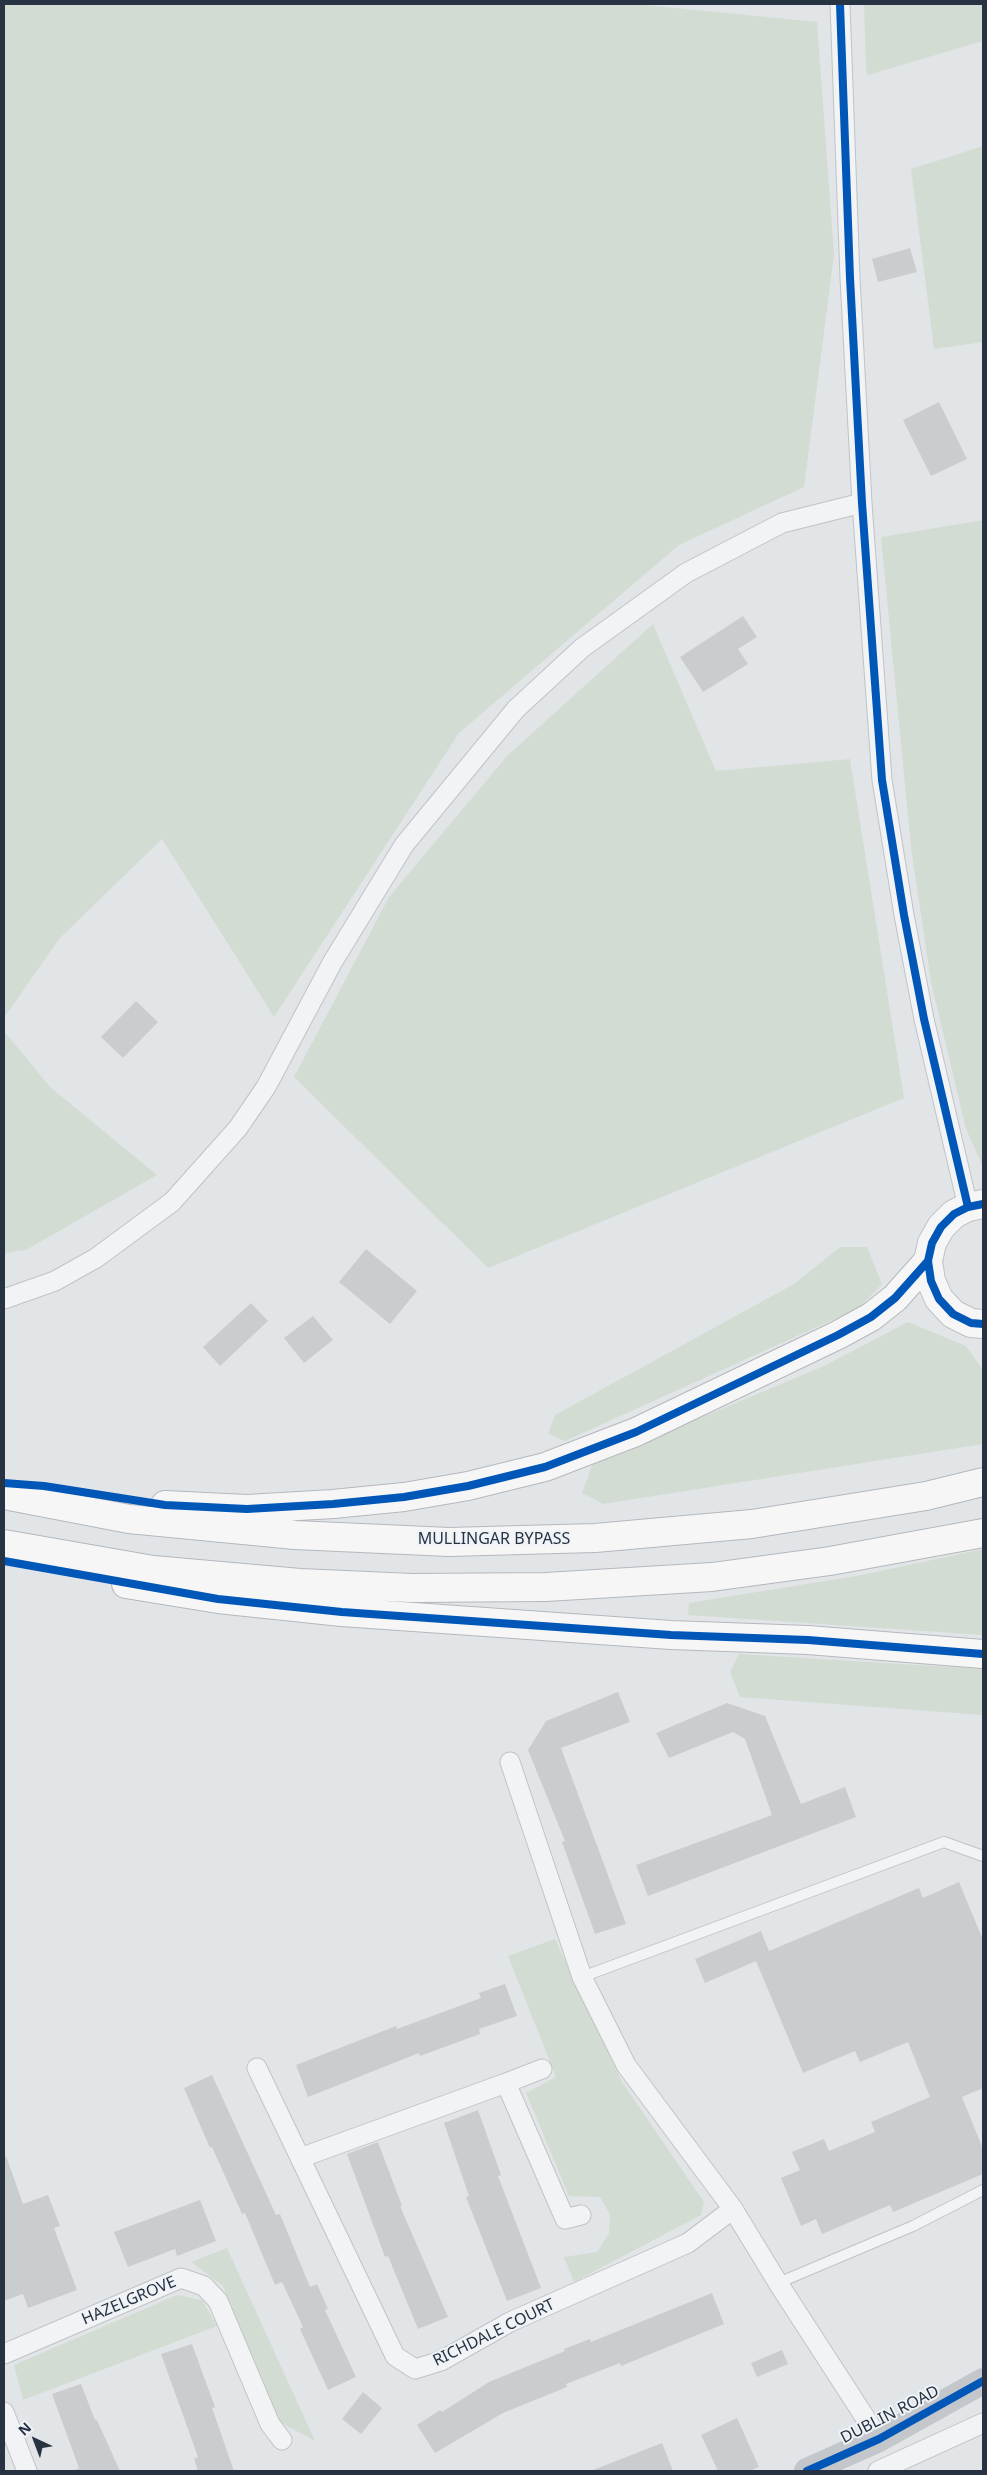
<!DOCTYPE html>
<style>
body{margin:0}
#map{position:relative;width:987px;height:2475px;overflow:hidden;background:#e2e5e8;font-family:"Noto Sans",sans-serif}
canvas{display:block}
.frame{position:absolute;inset:0;border:5px solid #273342;pointer-events:none}
.north{position:absolute;left:10px;top:2415px;width:50px;height:50px;-webkit-text-stroke:4px #eff3f7;paint-order:stroke;rotate:317deg;font-size:14px;font-weight:700;line-height:20px;text-align:center;color:#273342}
.north::after{content:'';display:block;margin:auto;width:18px;height:22px;background:#273342;clip-path:polygon(50% 0,100% 100%,50% 72%,0 100%)}
</style>
<div id="map">
<canvas width="987" height="2475"></canvas>
<div class="frame"></div>
<div class="north">N</div>
</div>
<script>
const ctx = document.querySelector('canvas').getContext('2d');
ctx.lineJoin = 'round';
function fill(path, color) { ctx.fillStyle = color; ctx.fill(path, 'evenodd'); }
const toPath = rows => new Path2D(rows.map(r => 'M' + r).join(''));
function stroke(path, color, width, dash) { ctx.strokeStyle = color; ctx.lineWidth = width; ctx.lineCap = dash ? 'butt' : 'round'; ctx.setLineDash(dash || []); ctx.stroke(path); }
function drawText(font, color, halo, rows, align = 'center') {
  ctx.font = font + ' "Noto Sans",sans-serif'; ctx.lineWidth = 4; ctx.setLineDash([]); ctx.textBaseline = 'middle'; ctx.strokeStyle = halo; ctx.fillStyle = color; for (const [text, x, y, turn = 0] of rows) {
    ctx.save(); ctx.translate(x, y); ctx.rotate((+turn || 0) * Math.PI / 180); ctx.textAlign = isNaN(turn) ? turn : align; if (halo) ctx.strokeText(text, 0, 0); ctx.fillText(text, 0, 0); ctx.restore();
  }
}
fill(toPath([
 [4,4,635,4,817,22,834,255,804,487,679,545,459,733,274,1017,162,839,59,939,4,1018],
 [864,4,983,4,983,41,868,75,866,69],
 [983,146,983,342,934,349,911,169],
 [983,520,983,1167,966,1129,931,982,911,847,881,537],
 [653,624,716,771,850,759,904,1098,488,1268,294,1077,389,897,508,755],
 [4,1031,50,1087,157,1175,26,1250,4,1253],
 [840,1247,867,1247,882,1284,859,1308,565,1441,548,1434,555,1415,794,1284],
 [908,1322,966,1346,983,1370,983,1444,603,1504,582,1493,593,1463,824,1366],
 [983,1549,983,1635,688,1615,689,1603,862,1575],
 [739,1654,983,1669,983,1715,740,1697,730,1672],
 [555,1939,622,2082,704,2202,701,2215,574,2282,564,2257,597,2252,609,2233,610,2215,600,2197,569,2196,526,2093,556,2077,508,1956],
 [227,2248,315,2441,278,2421,223,2286,191,2262],
 [177,2295,202,2300,217,2326,23,2400,14,2365]
]), '#d3dcd2');
fill(toPath([
 [910,248,917,272,878,282,872,259],
 [939,402,967,459,931,476,903,420],
 [743,616,757,637,738,649,748,664,703,692,680,657],
 [136,1001,158,1022,123,1058,101,1037],
 [366,1249,417,1291,390,1324,339,1282],
 [251,1303,268,1321,220,1366,203,1347],
 [313,1316,333,1340,304,1363,284,1338],
 [618,1692,630,1722,561,1748,626,1924,595,1934,562,1842,565,1841,528,1750,546,1721],
 [727,1703,765,1716,801,1804,845,1787,856,1817,648,1896,636,1865,772,1815,745,1739,733,1732,669,1758,656,1733],
 [959,1882,983,1940,983,2088,962,2097,983,2149,983,2174,893,2212,890,2205,822,2234,816,2219,801,2226,781,2178,800,2170,792,2152,824,2139,829,2151,875,2132,871,2122,930,2097,908,2042,860,2062,855,2051,803,2073,756,1961,705,1983,695,1959,761,1931,769,1951,919,1888,923,1898],
 [505,1984,517,2016,479,2029,480,2034,420,2056,419,2053,308,2097,296,2065,396,2026,397,2029,481,1998,479,1993],
 [212,2075,276,2215,280,2214,310,2287,317,2284,328,2309,325,2310,356,2377,328,2390,300,2329,303,2327,282,2282,275,2285,245,2213,242,2214,212,2147,210,2148,184,2088],
 [478,2110,501,2175,498,2176,541,2288,507,2301,466,2197,469,2196,444,2123],
 [378,2142,402,2206,400,2206,448,2317,418,2329,388,2256,385,2257,347,2154],
 [4,2156,6,2156,23,2204,48,2195,60,2226,54,2228,77,2290,28,2308,23,2294,4,2301],
 [200,2200,216,2241,177,2256,175,2249,128,2267,114,2232],
 [712,2293,724,2324,621,2366,620,2363,566,2384,567,2387,503,2413,435,2453,417,2425,440,2410,442,2412,489,2382,565,2351,564,2349,590,2339,591,2342],
 [192,2344,215,2407,212,2408,234,2471,198,2471,194,2459,198,2457,161,2354],
 [782,2350,788,2364,757,2377,751,2363],
 [81,2384,95,2420,97,2420,120,2471,72,2471,79,2468,52,2394],
 [363,2392,382,2408,361,2434,342,2419],
 [737,2418,759,2467,749,2471,718,2471,701,2435],
 [662,2443,673,2471,594,2471,593,2470]
]), '#cacdd0');
const lane = toPath([
 [582,1977,944,1842,983,1856],
 [778,2283,913,2226,983,2190]
]);
const street = toPath([
 [840,4,850,278,862,503,882,780,904,915,924,1019,968,1207],
 [4,1299,55,1281,96,1258,172,1202,238,1128,266,1087,332,963,404,845,516,709,582,648,686,573,782,523,862,503],
 [510,1762,582,1977,626,2065,733,2209,778,2283,879,2439],
 [257,2068,395,2356,415,2369,441,2361,510,2322,688,2243,733,2209],
 [506,2083,542,2069],
 [300,2158,506,2083,565,2219,581,2215],
 [4,2354,181,2278,204,2286,218,2301,270,2424,282,2440],
 [4,2412,27,2471],
 [878,2471,983,2423]
]);
const primary = toPath([
 [983,1204,968,1207,954,1214,941,1227,932,1243,928,1261,931,1281,939,1299,953,1314,971,1323,983,1324]
]);
const highway = toPath([
 [4,1495,129,1519,295,1535,449,1542,595,1538,752,1524,926,1496,983,1482],
 [165,1505,247,1509,333,1504,404,1497,468,1486,545,1467,636,1432,838,1335,871,1317,895,1298,928,1261],
 [4,1544,153,1570,300,1583,412,1588,546,1587,712,1577,830,1561,983,1533],
 [126,1584,218,1599,342,1612,671,1635,808,1640,983,1654]
]);
stroke(lane, '#c0c3c6', 12);
stroke(street, '#c0c3c6', 21);
stroke(primary, '#bec2c5', 30);
stroke(highway, '#b4b8bc', 30);
stroke(lane, '#f2f3f4', 10);
stroke(street, '#f2f3f4', 19);
stroke(toPath([
 [807,2471,879,2439,983,2381]
]), '#c3c6ca', 26);
stroke(primary, '#f6f6f7', 28);
stroke(highway, '#f6f6f7', 28);
stroke(toPath([
 [840,4,850,278,862,503,882,780,904,915,924,1019,968,1207],
 [983,1204,968,1207,954,1214,941,1227,932,1243,928,1261,931,1281,939,1299,953,1314,971,1323,983,1324],
 [4,1483,44,1486,165,1505,247,1509,333,1504,404,1497,468,1486,545,1467,636,1432,838,1335,871,1317,895,1298,928,1261],
 [4,1561,218,1599,342,1612,671,1635,808,1640,983,1654],
 [807,2471,879,2439,983,2381]
]), '#0057b8', 8);
drawText('16px', '#273342', '#eff3f7', [
 ["MULLINGAR BYPASS",494,1539],
 ["HAZELGROVE",129,2301,-23],
 ["RICHDALE COURT",494,2333,-26],
 ["DUBLIN ROAD",890,2415,-27]
]);
</script>
